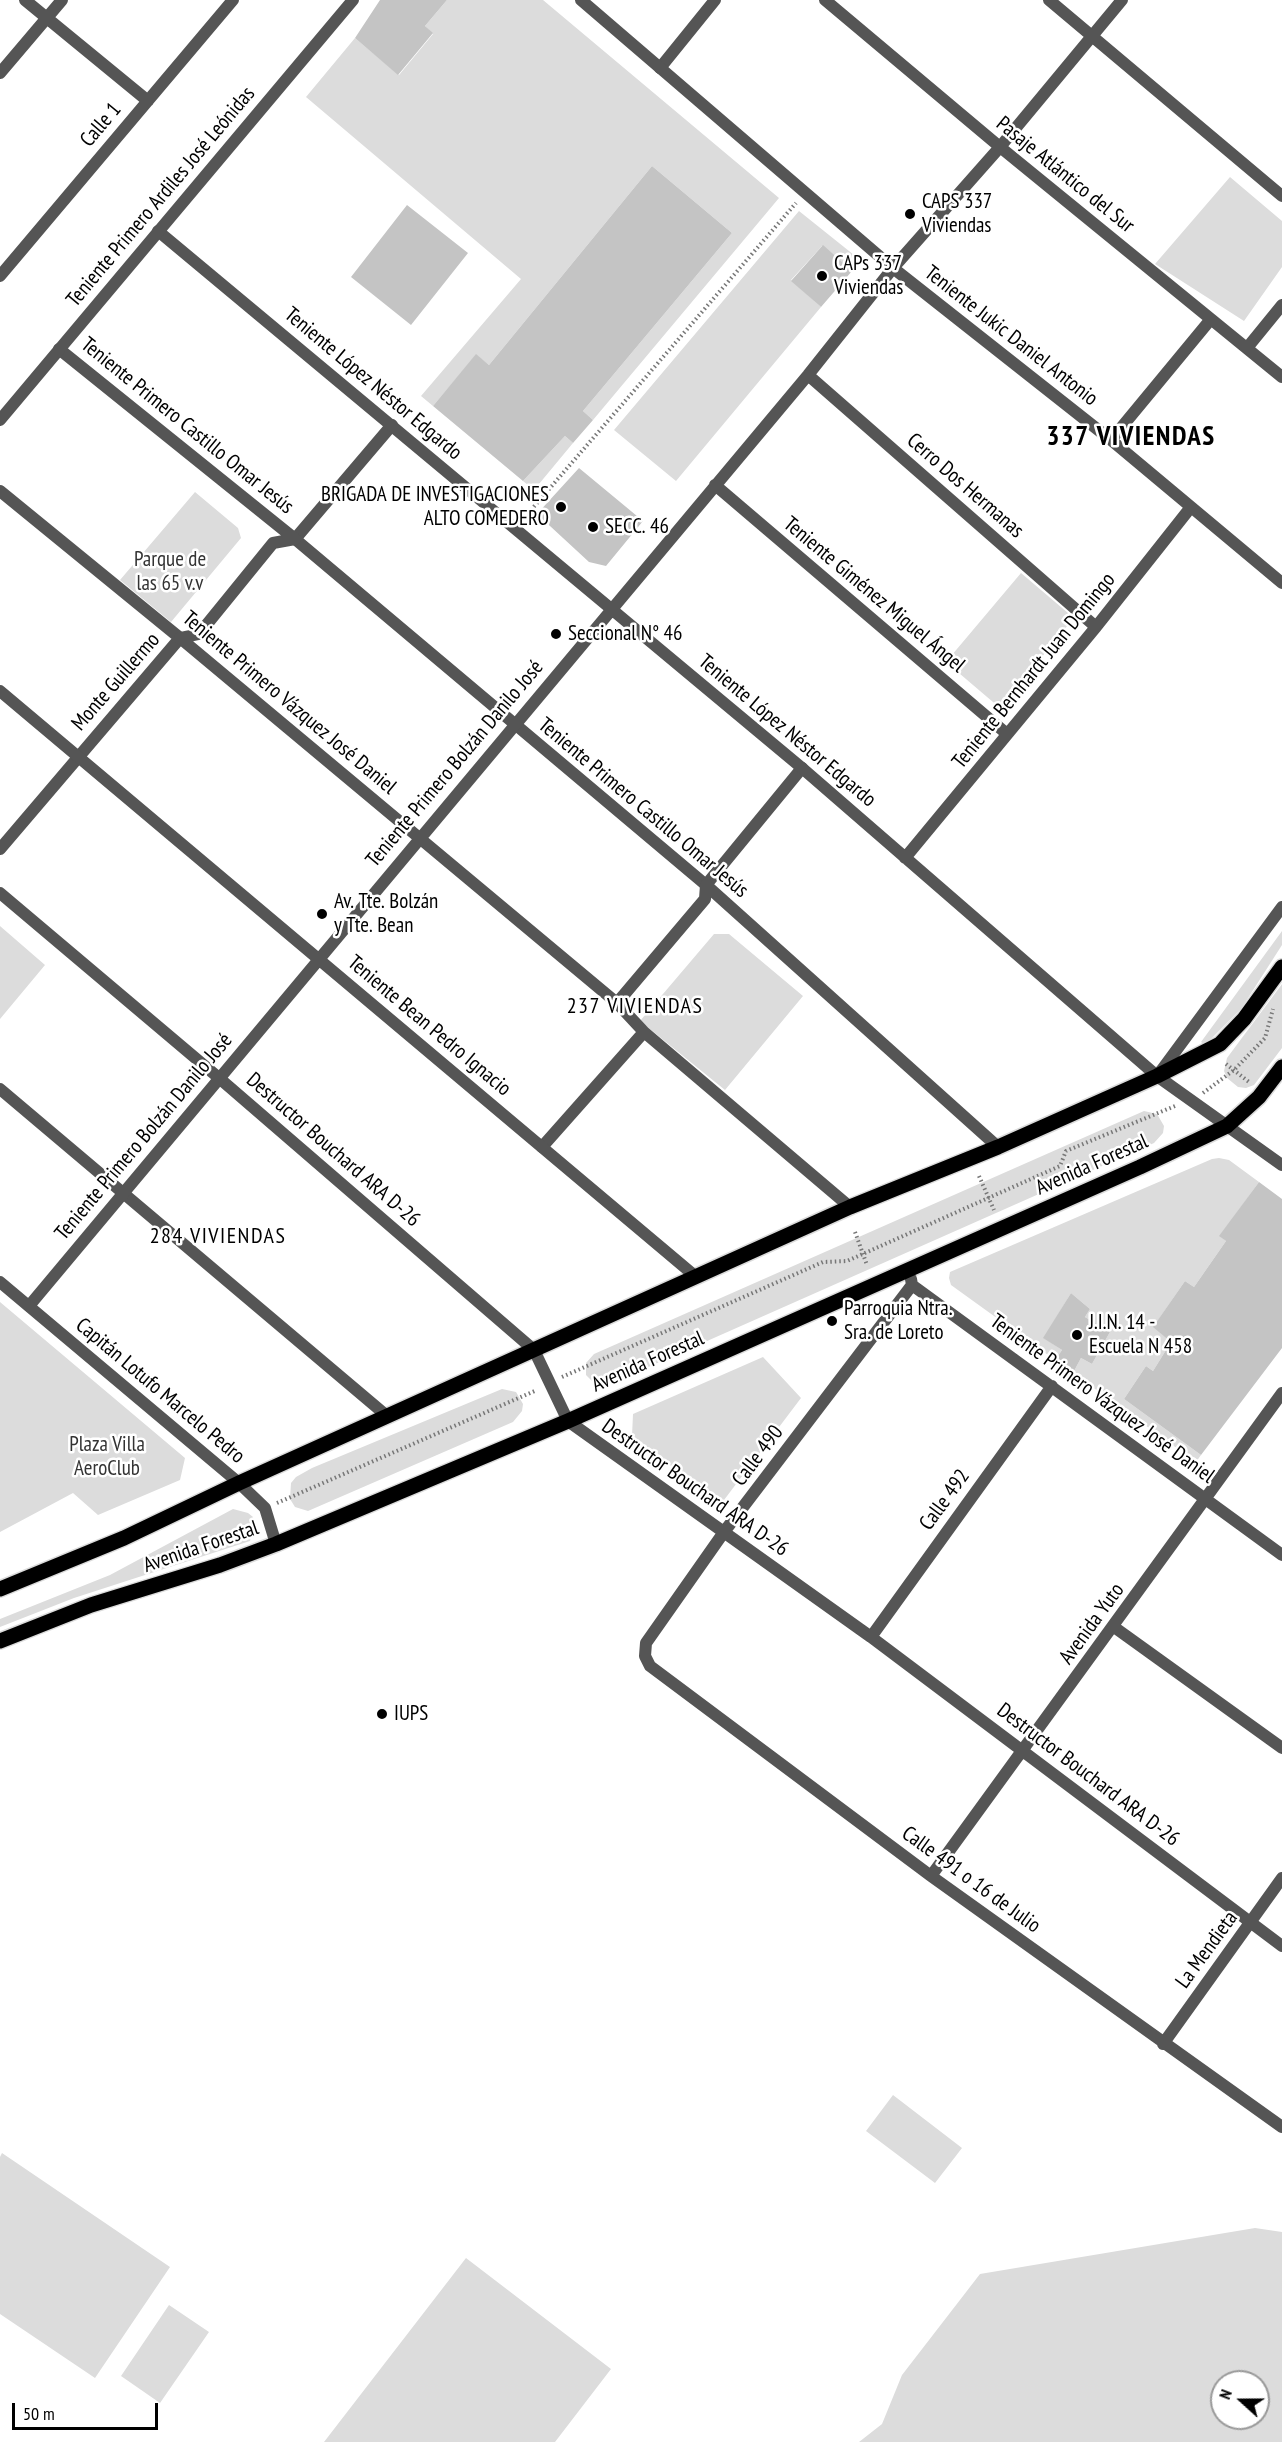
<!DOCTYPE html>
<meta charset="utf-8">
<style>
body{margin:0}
#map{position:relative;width:1282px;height:2442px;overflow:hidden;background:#fff;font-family:"PT Sans Narrow",sans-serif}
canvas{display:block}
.north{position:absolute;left:1210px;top:2370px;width:60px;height:60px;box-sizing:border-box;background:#fff;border:2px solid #999;border-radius:50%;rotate:291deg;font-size:16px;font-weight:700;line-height:24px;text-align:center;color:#000}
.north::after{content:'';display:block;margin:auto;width:21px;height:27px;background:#000;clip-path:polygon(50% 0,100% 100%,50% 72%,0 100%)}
.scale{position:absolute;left:12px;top:2403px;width:146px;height:27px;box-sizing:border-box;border:3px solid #000;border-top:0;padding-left:8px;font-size:18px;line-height:21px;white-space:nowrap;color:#000;-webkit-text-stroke:4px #fff;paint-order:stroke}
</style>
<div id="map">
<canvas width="1282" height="2442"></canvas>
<div class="north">N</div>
<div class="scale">50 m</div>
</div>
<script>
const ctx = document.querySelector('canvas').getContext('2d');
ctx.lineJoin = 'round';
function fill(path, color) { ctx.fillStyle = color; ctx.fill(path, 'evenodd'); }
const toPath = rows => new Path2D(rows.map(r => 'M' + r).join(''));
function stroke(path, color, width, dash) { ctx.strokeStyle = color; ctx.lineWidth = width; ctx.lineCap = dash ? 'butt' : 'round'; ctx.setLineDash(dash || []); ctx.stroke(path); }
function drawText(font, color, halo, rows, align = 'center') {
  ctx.font = font + ' "PT Sans Narrow",sans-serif'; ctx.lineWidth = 5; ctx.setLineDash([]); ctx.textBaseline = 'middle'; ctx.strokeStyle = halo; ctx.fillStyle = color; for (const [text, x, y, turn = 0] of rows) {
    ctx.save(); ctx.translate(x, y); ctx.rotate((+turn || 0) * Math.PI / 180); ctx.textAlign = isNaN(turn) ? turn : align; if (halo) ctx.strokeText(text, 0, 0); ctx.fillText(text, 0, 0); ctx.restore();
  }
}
fill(toPath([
 [447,0,543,0,779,198,593,420,583,411,732,233,652,166,489,365,476,355,433,406,421,396,521,279,306,97,355,38,399,75,433,34,425,26],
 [1230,177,1282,221,1282,267,1244,321,1155,264],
 [799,211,854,255,855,267,852,271,822,246,791,280,821,307,676,481,614,430],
 [565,436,573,443,534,490,523,481],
 [195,492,238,528,241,538,171,622,120,580],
 [1021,573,1068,613,1068,625,1000,708,946,662],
 [0,926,45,965,0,1019],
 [1282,931,1282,945,1241,1009,1205,1045,1201,1042],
 [714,934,729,934,803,996,725,1090,640,1021],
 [1282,984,1282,1048,1254,1085,1246,1088,1238,1087,1227,1078,1224,1071,1227,1058],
 [1144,1111,1157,1114,1164,1126,1163,1133,1154,1143,610,1384,596,1385,586,1375,586,1363,594,1354],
 [1219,1158,1229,1160,1259,1182,1220,1236,1226,1241,1194,1287,1185,1281,1154,1326,1171,1342,1153,1371,1146,1366,1124,1399,1201,1455,1196,1462,1073,1373,1081,1358,1092,1364,1110,1332,1085,1317,1090,1309,1071,1293,1044,1338,1062,1350,1055,1360,951,1285,949,1278,950,1272,1212,1159],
 [0,1302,185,1458,180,1480,98,1515,73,1493,0,1532],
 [763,1357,801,1398,721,1504,632,1436,633,1414],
 [502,1389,516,1392,523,1404,522,1411,513,1422,308,1511,295,1507,290,1499,291,1483,296,1477,312,1468],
 [233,1509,248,1513,253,1517,254,1526,250,1541,74,1598,0,1627,0,1619,110,1575],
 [893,2095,962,2148,935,2183,866,2131],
 [2,2153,170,2267,95,2378,0,2314,0,2157],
 [1255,2228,1282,2232,1282,2442,859,2442,882,2424,902,2375,980,2274],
 [1222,2382,1258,2382,1258,2418,1222,2418],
 [466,2258,611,2369,555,2442,324,2442],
 [169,2305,209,2332,160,2403,121,2376]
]), '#dcdcdc');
fill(toPath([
 [380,0,447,0,425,26,433,33,398,75,355,38],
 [652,166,732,233,583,411,593,420,573,443,565,436,523,481,433,406,476,354,489,365],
 [407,205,468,253,411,325,351,277],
 [823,245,852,271,821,307,791,281],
 [579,468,643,521,606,566,589,562,537,514],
 [1259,1182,1282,1199,1282,1348,1201,1455,1124,1399,1146,1366,1153,1371,1171,1342,1153,1327,1185,1281,1194,1287,1226,1241,1219,1236],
 [1071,1293,1090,1309,1085,1317,1110,1332,1092,1364,1081,1358,1073,1373,1055,1360,1062,1350,1043,1338]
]), '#c4c4c4');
const primary = toPath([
 [0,1589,124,1538,239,1483,850,1207,998,1147,1157,1076,1220,1044,1244,1019,1282,967],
 [0,1641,91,1605,220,1565,276,1544,568,1421,1140,1167,1227,1126,1259,1097,1282,1067]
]);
stroke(primary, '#dbdbdb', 18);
stroke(toPath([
 [525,517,796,203],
 [1226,1064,1249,1082],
 [1203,1093,1234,1070,1265,1038,1273,1009],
 [979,1176,994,1210],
 [855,1232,867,1265],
 [562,1377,823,1262,847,1261,1060,1166,1066,1151,1175,1106],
 [277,1503,537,1390]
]), '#777', 4, [1.5, 3]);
stroke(toPath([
 [660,68,715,0],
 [392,425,295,539,706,885,802,768],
 [0,491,180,638,0,849],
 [617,1003,644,1032,850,1207],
 [0,1089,387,1416],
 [542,1147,644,1032]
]), '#555', 12);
stroke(toPath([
 [25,0,148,101],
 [581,0,893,268,1111,440,1282,583],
 [825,0,1000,147,1282,377],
 [1049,0,1282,196],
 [0,73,62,0],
 [158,231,802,768,1157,1076,1282,1165],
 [0,276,233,0],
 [1247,348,1282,305],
 [59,349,295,539],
 [808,375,1096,627],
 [1111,440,1211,319],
 [715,485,1007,734],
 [180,638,617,1003,705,899,706,885],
 [180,638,199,634,273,543,295,539],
 [0,691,695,1276],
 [905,858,1096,627,1191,507],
 [706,885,998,1147],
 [0,893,219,1078,534,1350,568,1421,871,1637,1282,1946],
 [911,1279,912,1285,1282,1555],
 [912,1285,724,1532,646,1643,645,1656,650,1666,931,1876,1282,2127],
 [29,1306,808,375,893,268,1000,147,1122,0],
 [1114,1627,1282,1748],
 [871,1637,1052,1386],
 [931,1876,1282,1393],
 [1163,2044,1282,1878]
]), '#555', 12);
stroke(toPath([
 [0,420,353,0],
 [1158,1075,1282,907],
 [0,1282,239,1483,265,1508,276,1544]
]), '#555', 12);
stroke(primary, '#000', 15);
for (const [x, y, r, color] of [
 [910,214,6,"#000"],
 [822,276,6,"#000"],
 [561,507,6,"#000"],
 [593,527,6,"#000"],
 [556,634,6,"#000"],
 [322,914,6,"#000"],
 [832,1321,6,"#000"],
 [1077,1335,6,"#000"],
 [382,1714,6,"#000"]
]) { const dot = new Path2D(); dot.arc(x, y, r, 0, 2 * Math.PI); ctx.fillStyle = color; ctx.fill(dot); stroke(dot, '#fff', 2); }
drawText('21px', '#000', '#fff', [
 ["Calle 1",101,125,-50],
 ["Pasaje Atlántico del Sur",1065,175,39],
 ["Teniente Primero Ardiles José Leónidas",161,197,-50],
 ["Teniente Jukic Daniel Antonio",1011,336,38],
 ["Teniente López Néstor Edgardo",373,384,40],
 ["Teniente Primero Castillo Omar Jesús",187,426,39],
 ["Cerro Dos Hermanas",965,486,41],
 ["Teniente Giménez Miguel Ángel",874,595,40],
 ["Teniente Bernhardt Juan Domingo",1034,671,-51],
 ["Monte Guillermo",116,682,-49],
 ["Teniente Primero Vázquez José Daniel",289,703,40],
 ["Teniente López Néstor Edgardo",787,731,40],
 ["Teniente Primero Bolzán Danilo José",455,764,-50],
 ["Teniente Primero Castillo Omar Jesús",643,808,40],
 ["Teniente Bean Pedro Ignacio",429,1026,40],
 ["Teniente Primero Bolzán Danilo José",144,1137,-50],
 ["Destructor Bouchard ARA D-26",333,1150,41],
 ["Avenida Forestal",1092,1165,-24],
 ["Avenida Forestal",648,1362,-24],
 ["Capitán Lotufo Marcelo Pedro",160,1391,40],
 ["Teniente Primero Vázquez José Daniel",1102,1399,36],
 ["Calle 490",758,1456,-53],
 ["Destructor Bouchard ARA D-26",695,1488,35],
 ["Calle 492",945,1500,-54],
 ["Avenida Forestal",201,1547,-19],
 ["Avenida Yuto",1092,1624,-54],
 ["Destructor Bouchard ARA D-26",1088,1775,37],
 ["Calle 491 o 16 de Julio",971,1880,36],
 ["La Mendieta",1207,1950,-54]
]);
drawText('21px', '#000', '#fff', [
 ["CAPS 337",922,202],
 ["Viviendas",922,226],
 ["CAPs 337",834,264],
 ["Viviendas",834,288],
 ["BRIGADA DE INVESTIGACIONES",549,495,"right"],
 ["ALTO COMEDERO",549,519,"right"],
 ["SECC. 46",605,527],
 ["Seccional N° 46",568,634],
 ["Av. Tte. Bolzán",334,902],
 ["y Tte. Bean",334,926],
 ["Parroquia Ntra.",844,1309],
 ["Sra. de Loreto",844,1333],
 ["J.I.N. 14 -",1089,1323],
 ["Escuela N 458",1089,1347],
 ["IUPS",394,1714]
], 'left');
drawText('21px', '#333', '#fff', [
 ["Parque de",170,560],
 ["las 65 v.v",170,584],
 ["Plaza Villa",107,1445],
 ["AeroClub",107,1469]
]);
ctx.letterSpacing = '1.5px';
drawText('22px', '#000', '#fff', [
 ["237 VIVIENDAS",635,1007],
 ["284 VIVIENDAS",218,1237]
]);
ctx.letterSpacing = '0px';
ctx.letterSpacing = '1.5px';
drawText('bold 27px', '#000', '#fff', [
 ["337 VIVIENDAS",1131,437]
]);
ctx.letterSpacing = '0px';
</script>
